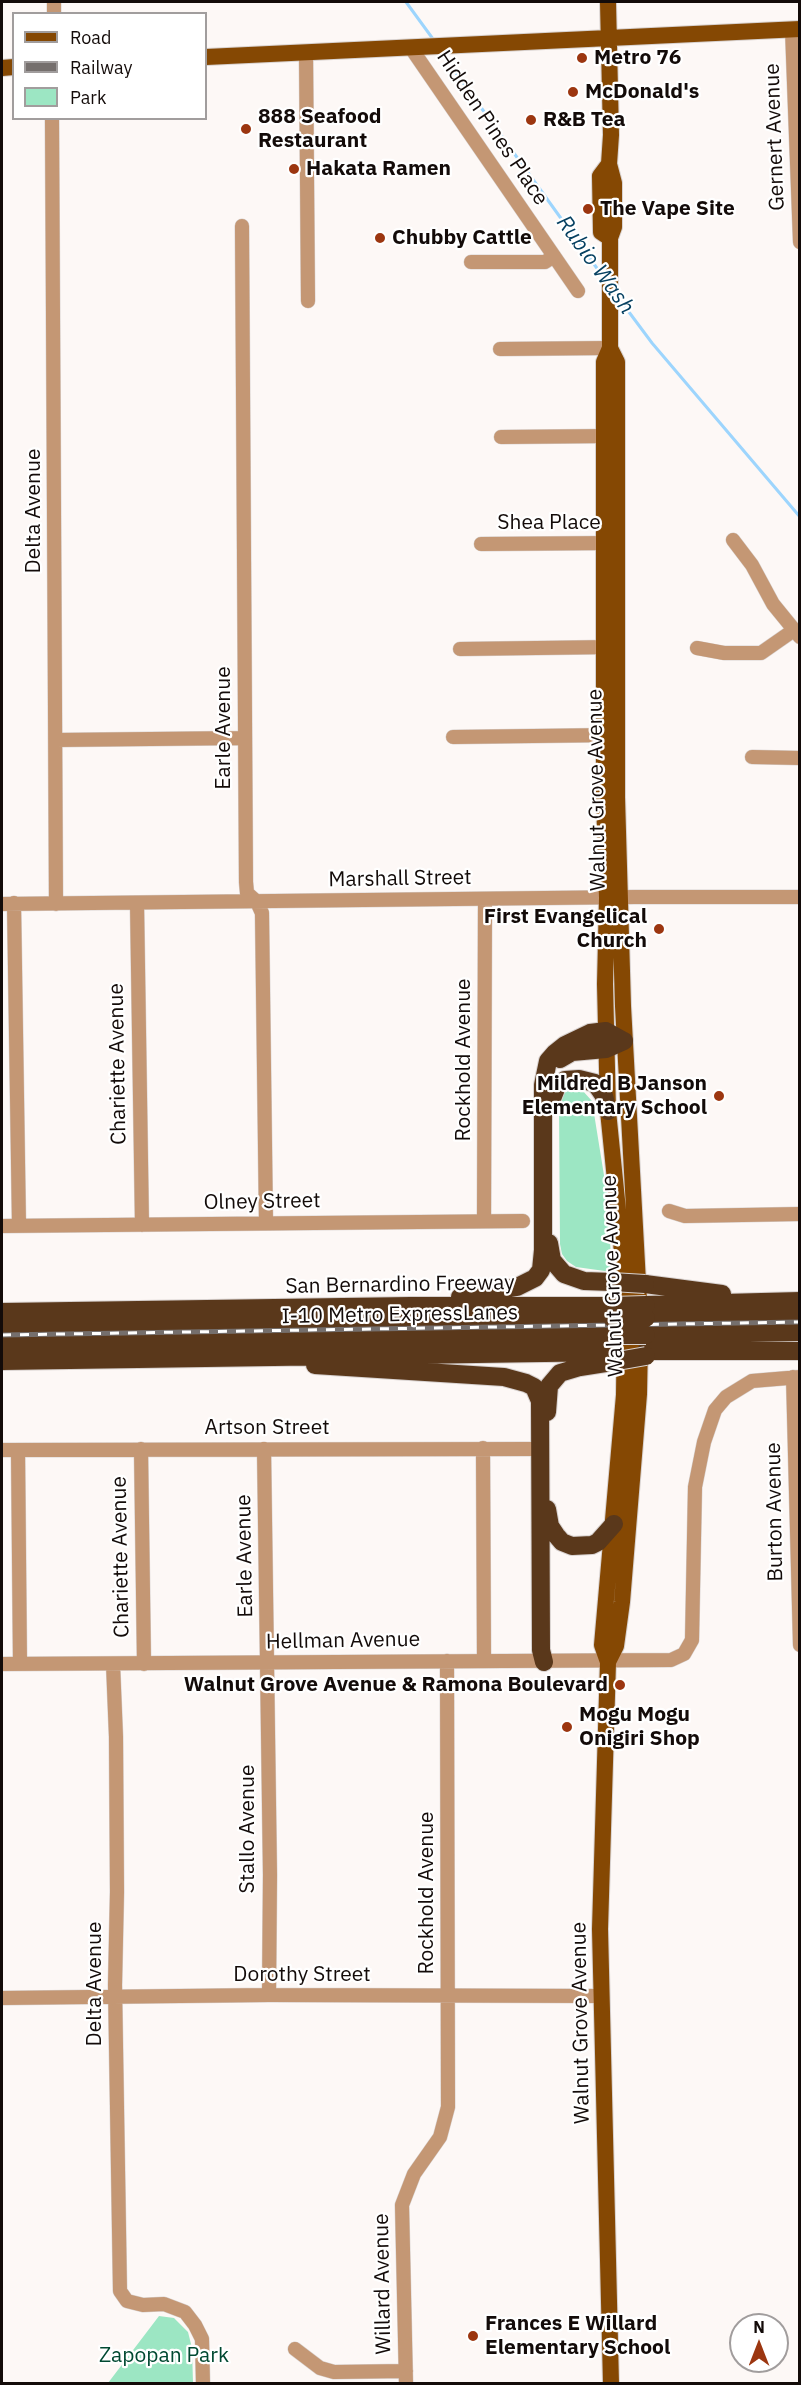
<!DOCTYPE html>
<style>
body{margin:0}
#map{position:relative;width:801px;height:2385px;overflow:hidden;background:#fdf8f6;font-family:"IBM Plex Sans",sans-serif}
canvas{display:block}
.frame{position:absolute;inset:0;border:3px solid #130b09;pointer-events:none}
.legend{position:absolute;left:12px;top:12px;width:195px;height:108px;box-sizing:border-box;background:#fff;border:2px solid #a19d9d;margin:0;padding:8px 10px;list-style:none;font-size:18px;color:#130b09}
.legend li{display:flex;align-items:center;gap:12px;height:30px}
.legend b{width:30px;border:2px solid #a19d9d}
.north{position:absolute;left:729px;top:2313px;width:60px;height:60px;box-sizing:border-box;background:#fff;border:2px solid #a19d9d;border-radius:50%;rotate:0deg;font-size:16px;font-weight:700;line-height:24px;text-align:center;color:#130b09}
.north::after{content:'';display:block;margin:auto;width:21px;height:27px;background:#9c3610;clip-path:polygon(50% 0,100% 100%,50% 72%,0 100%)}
</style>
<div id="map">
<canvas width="801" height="2385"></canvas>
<div class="frame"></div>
<ul class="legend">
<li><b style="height:8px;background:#854803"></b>Road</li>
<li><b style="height:8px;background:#756f6d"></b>Railway</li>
<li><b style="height:16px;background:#9ce6c3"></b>Park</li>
</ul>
<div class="north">N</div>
</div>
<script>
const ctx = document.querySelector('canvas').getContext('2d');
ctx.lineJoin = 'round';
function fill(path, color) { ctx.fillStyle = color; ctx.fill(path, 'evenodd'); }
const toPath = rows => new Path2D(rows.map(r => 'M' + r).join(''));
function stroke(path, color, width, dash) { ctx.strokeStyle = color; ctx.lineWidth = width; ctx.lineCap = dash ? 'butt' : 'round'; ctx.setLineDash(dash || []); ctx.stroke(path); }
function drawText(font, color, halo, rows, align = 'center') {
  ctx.font = font + ' "IBM Plex Sans",sans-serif'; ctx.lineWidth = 4.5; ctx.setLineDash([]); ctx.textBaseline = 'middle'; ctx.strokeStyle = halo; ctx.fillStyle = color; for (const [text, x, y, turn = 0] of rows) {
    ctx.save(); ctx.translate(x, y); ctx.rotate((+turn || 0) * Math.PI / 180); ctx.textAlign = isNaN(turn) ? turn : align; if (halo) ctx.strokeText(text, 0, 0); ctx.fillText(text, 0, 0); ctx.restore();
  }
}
fill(toPath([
 [574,1089,582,1090,592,1101,607,1194,612,1272,576,1267,567,1261,562,1254,560,1244,559,1103,562,1094,567,1090],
 [159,2316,174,2318,188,2332,192,2348,193,2383,108,2383]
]), '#9ce6c3');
stroke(toPath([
 [406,2,433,39],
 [441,52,604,278],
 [617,296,652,343,800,517]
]), '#9dd5fd', 3);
const minor = toPath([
 [54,2,54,14],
 [792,30,800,242],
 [411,48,578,291],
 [306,52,308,301],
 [52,118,56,904],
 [242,226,246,882,247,893,257,902,262,913,266,1223],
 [471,262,545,262,554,256],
 [500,349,610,348],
 [501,437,613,436],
 [733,540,752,565,773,604,800,637],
 [481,544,614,543],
 [697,648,724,653,761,653,794,630],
 [460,649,613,647],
 [453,737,613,735],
 [56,740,245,738],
 [752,757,800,758],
 [14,903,19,1226],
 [137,903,142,1225],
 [2,904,635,897,800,897],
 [669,1211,685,1216,800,1214],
 [484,1221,485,899],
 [2,1226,523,1221],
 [793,1377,800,1645],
 [483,1448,484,1661],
 [141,1449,144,1664],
 [264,1449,270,1875,269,1995],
 [2,1450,534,1449],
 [18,1450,20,1664],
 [2,1664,671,1660,684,1654,692,1640,695,1487,704,1442,715,1410,726,1397,752,1381,800,1377],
 [113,1664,116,1737,117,1892,115,1985,120,2291,127,2301,143,2305,164,2304,185,2312,195,2325,202,2339,203,2384],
 [2,1998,269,1995,602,1996],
 [295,2349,320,2368,334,2372,406,2371],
 [406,2384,402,2205,414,2174,440,2137,448,2107,447,1661]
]);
const major = toPath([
 [608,2,611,135,609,164],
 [206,57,800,29],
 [2,68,14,67],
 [610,238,601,232,600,176,609,164,614,183,614,227,610,238,610,348,604,362,604,797,607,898,605,984,608,1111,621,1239,625,1321,624,1395,602,1645,608,1662,600,1929,611,2384],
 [610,348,617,362,617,797,623,1006,640,1319],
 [608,1662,616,1646,622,1602,639,1394,640,1344]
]);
const highway = toPath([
 [560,1059,572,1052,606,1049,624,1041],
 [550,1104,557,1086,565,1080,579,1079,595,1083,604,1096,608,1111],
 [549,1243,552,1260,564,1274,584,1281,612,1282],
 [645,1284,722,1294],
 [460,1297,517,1287,535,1278,541,1270,543,1250,543,1085,548,1061,555,1053,565,1045,590,1033,606,1031,624,1041],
 [646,1305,800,1301],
 [2,1312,411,1306,612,1306],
 [646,1318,800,1316],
 [2,1326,612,1318],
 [646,1335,800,1332],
 [2,1345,612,1335],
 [646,1351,800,1351],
 [2,1361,612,1352],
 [315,1365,504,1377,526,1383,534,1387,540,1401,541,1650,544,1662],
 [547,1412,549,1386,560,1373,580,1367,612,1362],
 [547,1509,550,1526,556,1535,562,1542,572,1546,592,1545,598,1542,614,1524]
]);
stroke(minor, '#d8d2d0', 15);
stroke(major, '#d8d2d0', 18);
stroke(highway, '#d8d2d0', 20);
stroke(minor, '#c49774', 14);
stroke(major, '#854803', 16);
stroke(highway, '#5a381b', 18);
const rail = toPath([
 [2,1335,800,1322]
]);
stroke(rail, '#756f6d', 5);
stroke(rail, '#fff', 3, [9]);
const highwayBridge = toPath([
 [612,1282,645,1284],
 [612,1306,646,1305],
 [612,1318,646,1318],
 [612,1335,646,1335],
 [612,1362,646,1356]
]);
stroke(highwayBridge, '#d8d2d0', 20, []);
stroke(highwayBridge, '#5a381b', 18);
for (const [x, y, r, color] of [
 [582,58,6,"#9c3610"],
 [573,92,6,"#9c3610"],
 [531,120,6,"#9c3610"],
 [246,129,6,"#9c3610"],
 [294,169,6,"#9c3610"],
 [588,209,6,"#9c3610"],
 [380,238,6,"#9c3610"],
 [659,929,6,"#9c3610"],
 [719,1096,6,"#9c3610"],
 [620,1685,6,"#9c3610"],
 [567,1727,6,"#9c3610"],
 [473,2336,6,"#9c3610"]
]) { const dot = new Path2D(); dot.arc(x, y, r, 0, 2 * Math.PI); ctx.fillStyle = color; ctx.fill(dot); stroke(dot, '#fff', 2); }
drawText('bold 21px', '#130b09', '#fff', [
 ["Metro 76",594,58],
 ["McDonald's",585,92],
 ["888 Seafood",258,117],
 ["Restaurant",258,141],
 ["R&B Tea",543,120],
 ["Hakata Ramen",306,169],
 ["The Vape Site",600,209],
 ["Chubby Cattle",392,238],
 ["First Evangelical",647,917,"right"],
 ["Church",647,941,"right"],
 ["Mildred B Janson",707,1084,"right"],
 ["Elementary School",707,1108,"right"],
 ["Walnut Grove Avenue & Ramona Boulevard",608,1685,"right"],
 ["Mogu Mogu",579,1715],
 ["Onigiri Shop",579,1739],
 ["Frances E Willard",485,2324],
 ["Elementary School",485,2348]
], 'left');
drawText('21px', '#130b09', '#fff', [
 ["Hidden Pines Place",492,128,56],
 ["Gernert Avenue",775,137,-92],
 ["Delta Avenue",34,511,-90],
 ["Shea Place",549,523],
 ["Earle Avenue",224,728,-90],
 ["Walnut Grove Avenue",597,790,-91],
 ["Marshall Street",400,879,-1],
 ["Rockhold Avenue",464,1060,-90],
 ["Chariette Avenue",118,1064,-91],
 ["Olney Street",262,1202,-1],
 ["Walnut Grove Avenue",613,1276,-92],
 ["San Bernardino Freeway",400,1285,-1],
 ["I-10 Metro ExpressLanes",400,1315,-1],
 ["Artson Street",267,1428],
 ["Burton Avenue",775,1512,-91],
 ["Earle Avenue",245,1556,-91],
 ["Chariette Avenue",121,1557,-91],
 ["Hellman Avenue",343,1641,-1],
 ["Stallo Avenue",248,1829,-90],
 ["Rockhold Avenue",427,1893,-90],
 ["Dorothy Street",302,1975],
 ["Delta Avenue",95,1984,-90],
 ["Walnut Grove Avenue",581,2023,-91],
 ["Willard Avenue",383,2284,-91]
]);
drawText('21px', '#004931', '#fff', [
 ["Zapopan Park",164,2356]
]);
drawText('italic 22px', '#064061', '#fff', [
 ["Rubio Wash",595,265,54]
]);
</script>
